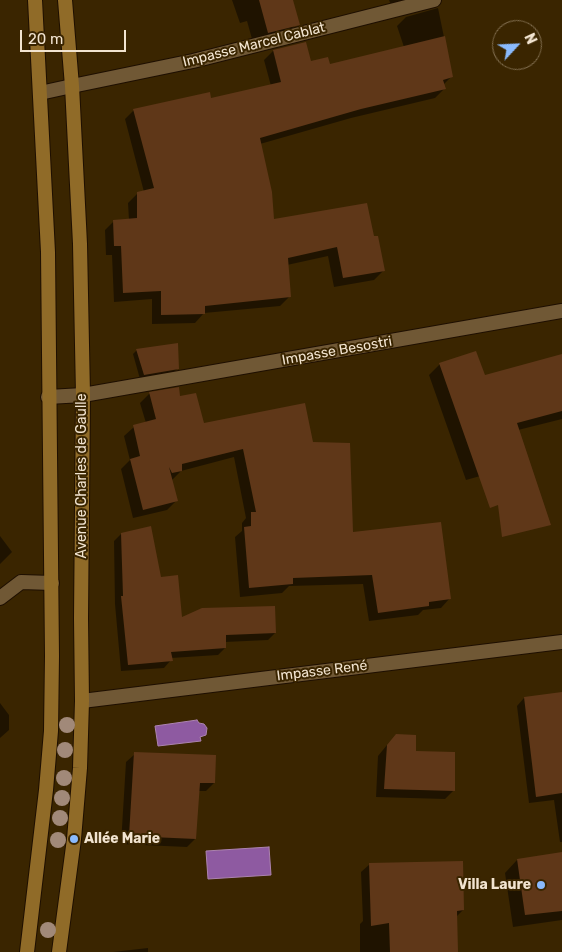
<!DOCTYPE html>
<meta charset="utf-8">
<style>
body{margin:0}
#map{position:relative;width:562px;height:952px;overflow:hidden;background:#3a2500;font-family:Rubik,sans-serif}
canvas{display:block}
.north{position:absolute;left:492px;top:20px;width:50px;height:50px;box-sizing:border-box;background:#3a2500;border:1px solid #847153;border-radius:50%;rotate:65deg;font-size:14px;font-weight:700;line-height:20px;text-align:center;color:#f2e4d0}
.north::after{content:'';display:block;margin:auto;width:18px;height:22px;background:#8abafc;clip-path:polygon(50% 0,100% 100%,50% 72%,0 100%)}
.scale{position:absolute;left:20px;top:30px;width:106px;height:22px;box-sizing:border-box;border:2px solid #f2e4d0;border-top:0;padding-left:6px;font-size:15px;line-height:18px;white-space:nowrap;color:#f2e4d0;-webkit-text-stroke:4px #3a2500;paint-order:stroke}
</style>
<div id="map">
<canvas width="562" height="952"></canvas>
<div class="north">N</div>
<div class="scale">20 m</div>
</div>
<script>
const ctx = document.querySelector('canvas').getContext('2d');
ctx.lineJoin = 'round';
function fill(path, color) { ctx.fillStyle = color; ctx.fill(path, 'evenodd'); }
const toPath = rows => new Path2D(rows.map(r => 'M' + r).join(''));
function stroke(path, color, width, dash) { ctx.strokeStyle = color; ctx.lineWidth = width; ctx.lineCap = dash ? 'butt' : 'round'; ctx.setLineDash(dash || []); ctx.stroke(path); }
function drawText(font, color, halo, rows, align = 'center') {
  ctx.font = font + ' Rubik,sans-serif'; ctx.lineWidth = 4; ctx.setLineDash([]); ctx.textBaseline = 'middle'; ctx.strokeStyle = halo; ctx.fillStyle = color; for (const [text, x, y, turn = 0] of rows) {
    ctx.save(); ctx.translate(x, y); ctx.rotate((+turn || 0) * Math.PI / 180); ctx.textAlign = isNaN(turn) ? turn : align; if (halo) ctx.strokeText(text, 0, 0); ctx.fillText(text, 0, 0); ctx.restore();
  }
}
const water = toPath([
 [197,720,199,723,204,724,207,728,206,735,200,737,201,741,158,746,155,726,197,720],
 [269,847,271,875,208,879,206,851,269,847]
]);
fill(water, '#8e5aa1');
stroke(water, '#ac83af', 1);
fill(toPath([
 [232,0,287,0,295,25,282,39,254,46,247,21,240,23],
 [389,0,419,0,392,7],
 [438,8,452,76,443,85,444,89,435,98,351,118,260,144,273,220,373,238,383,271,374,280,334,287,328,256,287,265,289,297,280,306,204,313,195,323,152,324,152,299,114,302,112,255,106,255,105,230,114,221,129,220,128,203,137,194,144,192,125,119,134,110,210,99,271,86,264,60,273,51,302,44,310,62,329,65,404,47,397,26,406,17],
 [137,350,177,369,173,373,140,379,133,354],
 [562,355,562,419,518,430,516,466,466,480,429,375,440,364,484,377],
 [178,388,178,398,203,424,312,443,351,533,450,598,441,608,423,610,418,615,369,621,363,584,289,586,282,593,240,597,235,537,242,531,242,523,246,518,234,457,181,471,171,481,176,501,167,510,133,518,121,469,130,460,124,436,134,427,146,423,140,403,149,394],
 [121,534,160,578,181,619,275,633,268,640,225,642,225,648,218,655,171,658,171,660,164,668,121,671,115,604,114,541],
 [0,536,12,552,0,564],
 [562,694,562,842,560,842,554,800,529,803,517,706,524,698],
 [0,703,9,715,9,730,0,738],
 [387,745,415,753,454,790,445,799,376,797,378,756],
 [135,754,214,783,206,791,198,791,195,839,187,847,121,844,126,762],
 [562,854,562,920,513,927,505,873,517,860],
 [370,864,463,910,456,917,457,952,360,952,360,924,363,921,361,872],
 [148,948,148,952,113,952]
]), '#0007');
fill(toPath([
 [259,0,293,0,300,25,268,33],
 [445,36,453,77,443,80,446,89,361,109,260,138,272,192,274,219,367,203,374,236,378,236,385,271,343,278,337,247,288,258,291,297,205,306,205,314,161,315,161,291,123,293,121,246,114,246,113,220,137,218,137,192,154,188,133,109,210,92,211,98,281,82,273,50,306,42,311,61,328,57,330,64],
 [178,343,179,369,144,375,136,349],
 [476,351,485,375,562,354,562,411,517,423,551,525,502,537,498,505,490,508,439,363],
 [179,387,180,396,196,393,204,423,305,403,313,442,350,443,353,532,441,522,451,599,429,602,429,606,378,613,372,575,293,578,293,584,249,588,244,527,251,526,251,512,256,512,243,449,182,464,182,471,172,473,169,467,178,501,143,510,130,459,140,456,133,425,156,419,149,392],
 [151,526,161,577,178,575,182,617,202,608,275,606,276,633,226,635,226,648,171,652,173,661,128,665,121,596,123,596,121,533],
 [562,692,562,793,536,797,524,697],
 [396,734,416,735,416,751,455,752,455,791,384,789,387,745],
 [134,752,216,755,215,783,200,783,196,839,129,836],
 [562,852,562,911,525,915,517,859],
 [463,861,464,910,457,911,458,952,390,952,389,923,371,926,369,863]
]), '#5f3718');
const service = toPath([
 [40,93,72,86]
]);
const minor = toPath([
 [72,86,193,61,434,0],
 [48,397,83,395,562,311],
 [0,598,21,582,52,583],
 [82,701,562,642]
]);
const secondary = toPath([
 [27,952,46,790,51,731,52,656,48,252,35,0],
 [59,952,74,839,80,768,82,701,81,618,83,395,80,244,72,86,65,0]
]);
stroke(service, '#1e0f00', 16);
stroke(minor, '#1e0f00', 16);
stroke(secondary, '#1e0f00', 16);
stroke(service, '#705835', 14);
stroke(minor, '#705835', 14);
stroke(secondary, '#906b28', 14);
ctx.fillStyle = '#a18979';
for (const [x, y] of [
 [67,725],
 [65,750],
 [64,778],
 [62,798],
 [60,818],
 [58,840],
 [48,930]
]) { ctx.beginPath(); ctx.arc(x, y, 8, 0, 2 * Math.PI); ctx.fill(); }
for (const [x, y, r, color] of [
 [74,839,5,"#8abafc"],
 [541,885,5,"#8abafc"]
]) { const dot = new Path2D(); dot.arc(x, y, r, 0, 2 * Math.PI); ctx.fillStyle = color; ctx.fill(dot); stroke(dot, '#3a2500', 2); }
drawText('14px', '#f2e4d0', '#3a2500', [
 ["Impasse Marcel Cablat",254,45,-14],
 ["Impasse Besostri",337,351,-10],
 ["Avenue Charles de Gaulle",82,476,-90],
 ["Impasse René",322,671,-7]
]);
drawText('bold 14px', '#f2e4d0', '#3a2500', [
 ["Allée Marie",84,839],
 ["Villa Laure",531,885,"right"]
], 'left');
</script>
